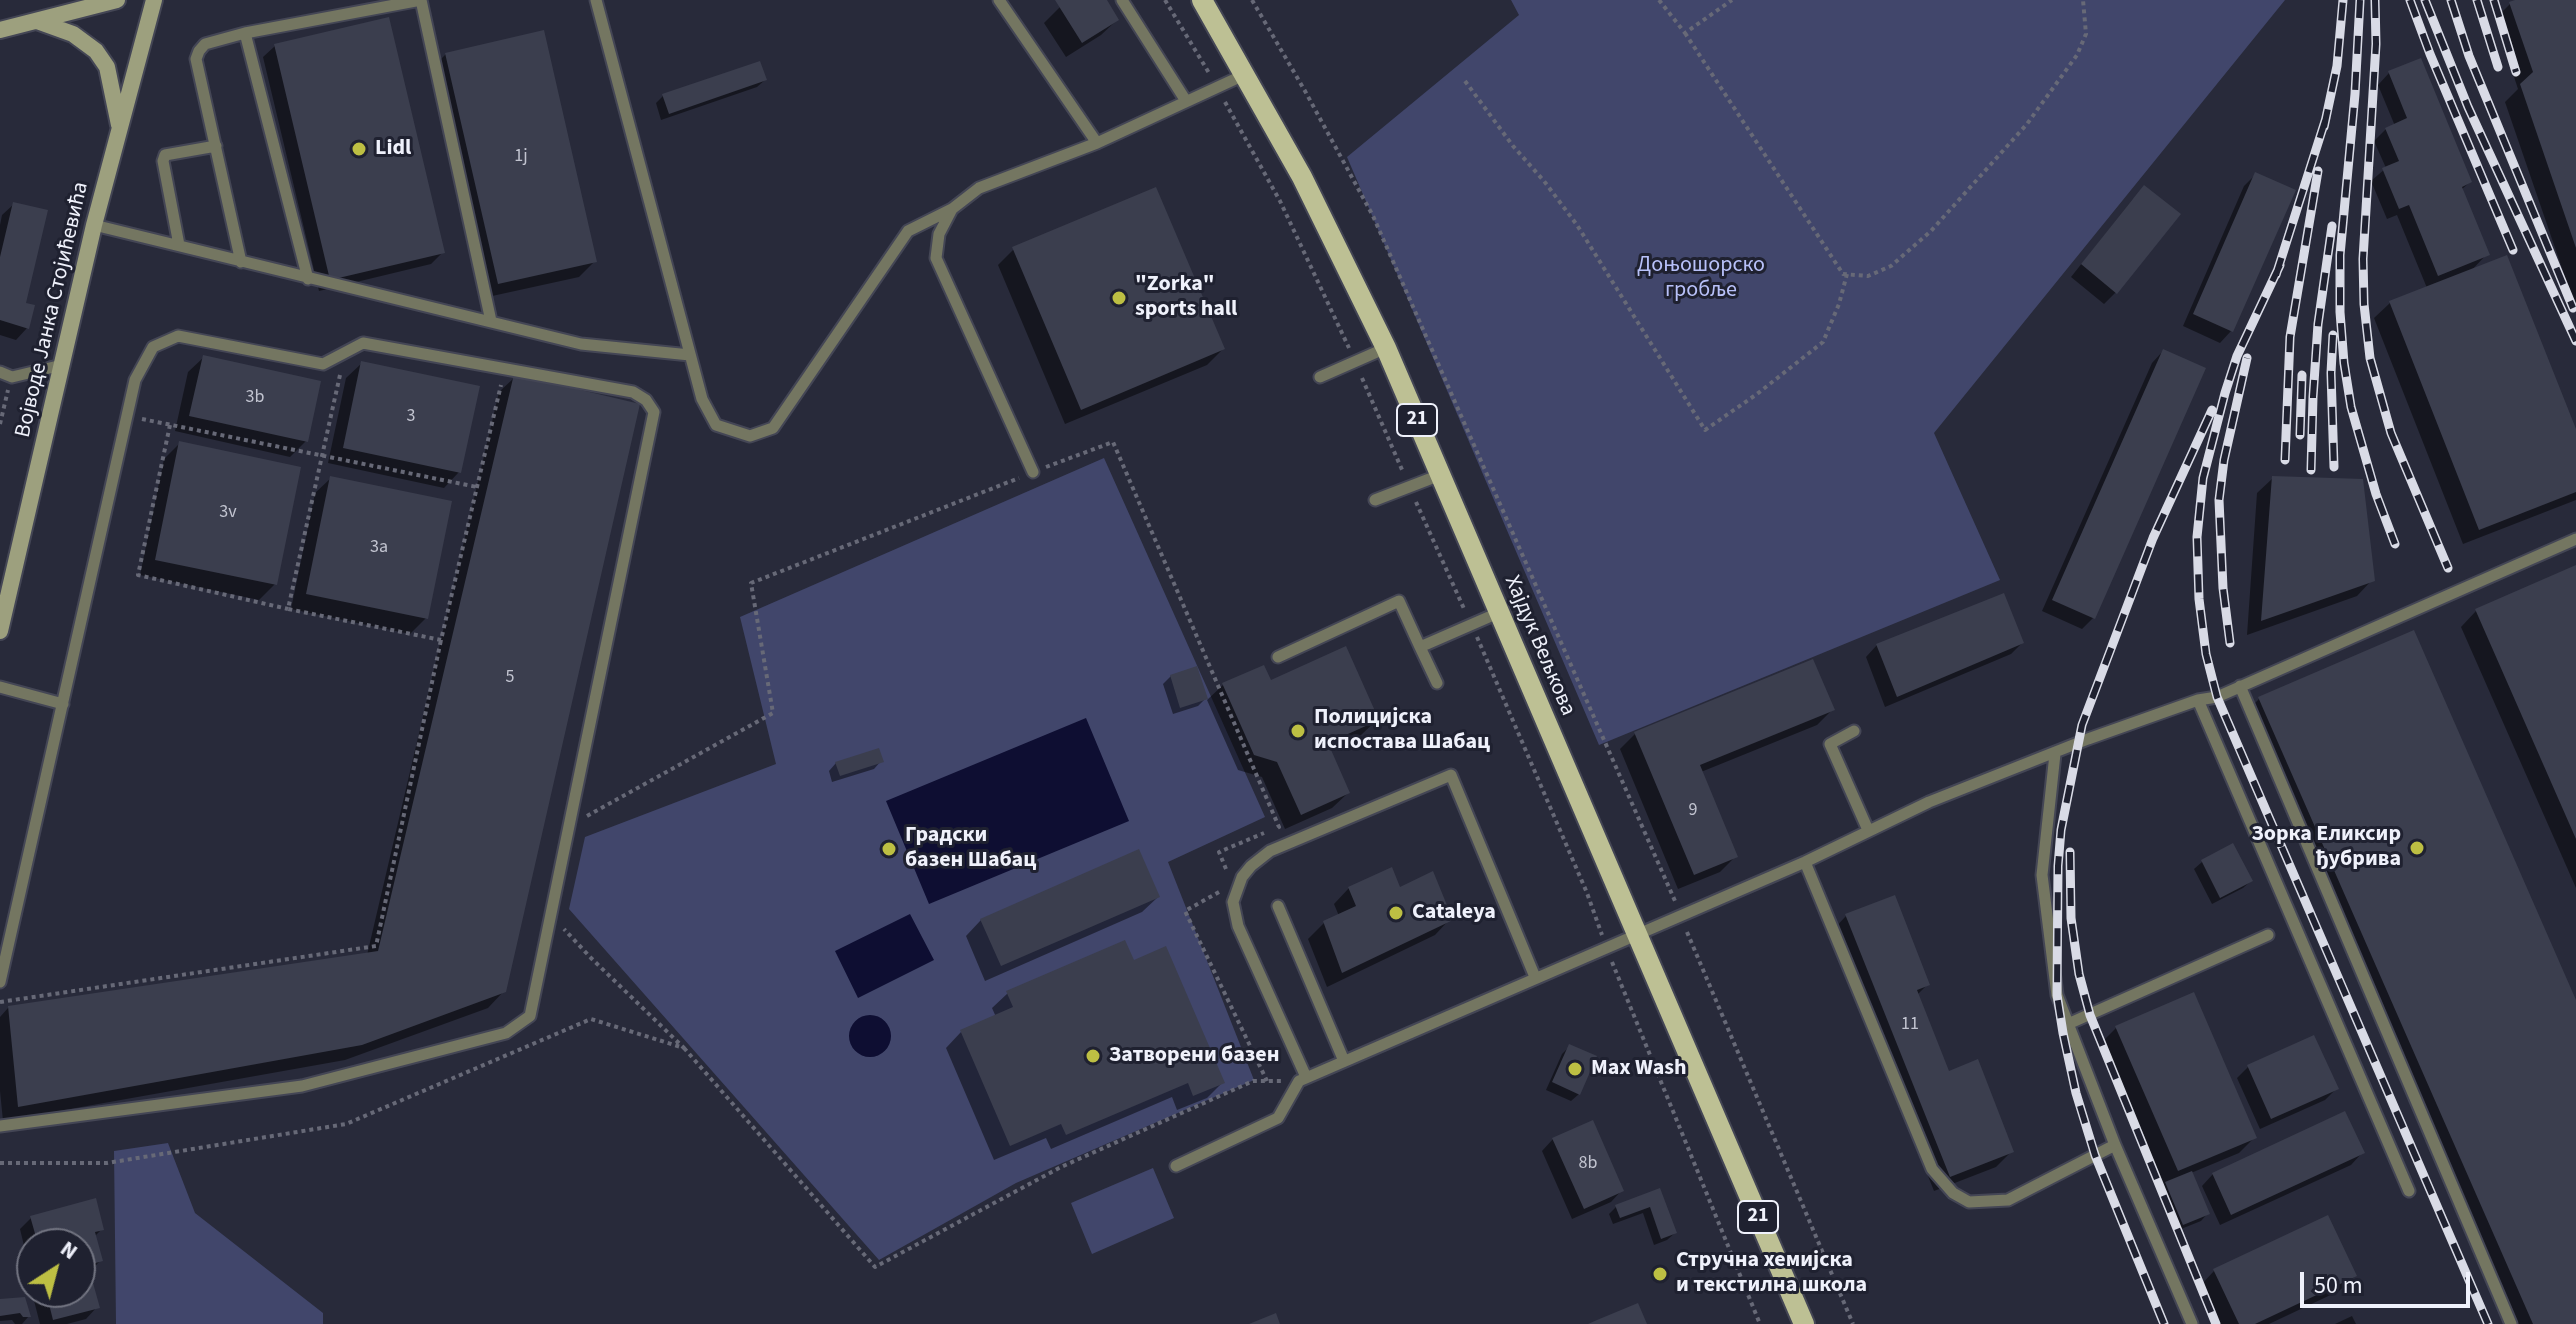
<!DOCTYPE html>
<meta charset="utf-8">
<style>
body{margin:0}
#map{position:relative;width:2576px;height:1324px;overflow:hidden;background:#282a3a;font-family:"Source Sans 3",sans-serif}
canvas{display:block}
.north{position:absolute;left:16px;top:1228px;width:80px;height:80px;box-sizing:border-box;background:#1f2130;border:2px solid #727481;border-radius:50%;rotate:36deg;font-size:22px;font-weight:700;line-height:32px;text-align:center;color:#eff1fb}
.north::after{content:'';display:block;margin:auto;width:28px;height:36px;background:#bdbf43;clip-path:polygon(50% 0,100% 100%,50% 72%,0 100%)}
.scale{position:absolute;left:2300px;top:1272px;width:170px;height:36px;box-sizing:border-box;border:4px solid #eff1fb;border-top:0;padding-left:10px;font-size:24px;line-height:28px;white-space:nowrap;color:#eff1fb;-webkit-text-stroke:6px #1f2130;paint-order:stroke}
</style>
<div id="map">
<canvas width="2576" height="1324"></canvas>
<div class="north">N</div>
<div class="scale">50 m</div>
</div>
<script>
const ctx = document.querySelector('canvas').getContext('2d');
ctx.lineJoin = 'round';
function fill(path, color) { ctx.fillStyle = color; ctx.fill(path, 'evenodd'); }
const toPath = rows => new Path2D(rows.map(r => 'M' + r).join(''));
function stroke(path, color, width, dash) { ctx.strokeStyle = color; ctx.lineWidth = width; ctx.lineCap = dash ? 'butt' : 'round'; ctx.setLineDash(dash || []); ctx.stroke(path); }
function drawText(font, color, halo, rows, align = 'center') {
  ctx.font = font + ' "Source Sans 3",sans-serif'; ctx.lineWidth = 6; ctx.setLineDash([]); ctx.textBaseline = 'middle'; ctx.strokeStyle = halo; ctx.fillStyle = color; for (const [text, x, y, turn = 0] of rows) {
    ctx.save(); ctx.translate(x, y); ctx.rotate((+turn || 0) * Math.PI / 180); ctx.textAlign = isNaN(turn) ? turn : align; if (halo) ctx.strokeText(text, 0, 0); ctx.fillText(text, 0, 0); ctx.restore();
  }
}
fill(toPath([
 [1511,0,2285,0,1934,433,2000,580,1599,745,1347,157,1519,15],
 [1104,458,1265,817,1168,862,1254,1080,1016,1183,879,1260,569,909,585,837,776,764,740,617],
 [168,1143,195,1213,323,1313,323,1324,116,1324,114,1151],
 [1153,1168,1174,1218,1092,1254,1071,1203]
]), '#41466b');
fill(toPath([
 [1086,718,1129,821,929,904,886,801],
 [910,914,934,960,858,998,835,951],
 '849 1036a21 21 0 1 1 42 0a21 21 0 1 1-42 0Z'
]), '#0e0e32');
fill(toPath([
 [1071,0,1104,0,1117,20,1101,35,1066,57,1044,23,1060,7],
 [2521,0,2576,0,2576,309,2505,102,2518,89,2495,19,2510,4],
 [275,46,442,253,431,264,319,291,263,57],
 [446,54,595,261,579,277,483,298,430,70],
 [2389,73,2470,182,2461,190,2487,254,2470,272,2576,435,2576,500,2463,544,2374,318,2390,303,2427,288,2397,215,2387,219,2371,181,2386,168,2374,141,2386,129,2395,126,2378,85],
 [765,80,757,87,661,120,656,103,663,96],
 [2256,174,2231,331,2220,343,2183,326,2244,186],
 [2133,199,2116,292,2104,304,2071,277],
 [14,204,27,328,16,340,0,335,0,225,2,215],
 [1014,249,1223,349,1207,365,1065,424,998,265],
 [2163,351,2094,617,2082,629,2042,611,2152,363],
 [204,357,306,441,290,457,175,431,188,372],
 [362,363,459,472,444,488,328,463,346,378],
 [515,377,504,991,488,1008,345,1060,3,1121,0,1091,0,1017,8,1008,367,955,499,392],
 [180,443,275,584,259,600,140,575,164,459],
 [331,478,426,618,410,634,291,609,315,493],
 [2273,478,2372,580,2357,596,2247,635,2257,493],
 [2576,567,2576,888,2461,627,2476,611],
 [2022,643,2011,654,1885,707,1866,657,1877,645],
 [1171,676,1205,699,1198,706,1173,714,1163,684],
 [1223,685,1377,720,1361,735,1329,750,1348,793,1332,808,1285,829,1262,777,1238,770,1207,700],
 [2259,699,2576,1005,2576,1324,2517,1324,2248,710],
 [1832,710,1817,725,1701,772,1736,856,1720,872,1678,889,1620,749,1636,733],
 [881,761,874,769,832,782,829,771,836,763],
 [2232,846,2251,881,2243,888,2212,904,2194,869,2202,862],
 [1349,888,1399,890,1450,919,1435,935,1327,987,1308,939,1324,923,1339,916,1334,904],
 [1158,897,1142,912,985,981,966,936,981,920],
 [1846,916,1928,984,1917,995,1948,1073,2012,1151,1996,1167,1934,1191,1831,932],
 [1133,963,1223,1082,1207,1098,1177,1110,1172,1097,1051,1149,1046,1138,994,1160,946,1048,961,1032,996,1017,992,1008,1008,993],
 [2116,1028,2255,1137,2239,1153,2191,1173,2208,1213,2201,1221,2176,1231,2159,1191,2163,1187,2101,1043],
 [1570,1046,1579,1094,1571,1101,1546,1090,1562,1054],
 [2248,1067,2336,1089,2325,1100,2260,1129,2237,1078],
 [1553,1139,1622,1190,1611,1202,1572,1219,1542,1151],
 [2362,1153,2351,1165,2220,1225,2202,1186,2213,1174],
 [1659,1191,1675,1233,1667,1240,1654,1245,1643,1213,1613,1224,1609,1214,1616,1207],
 [31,1218,102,1229,94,1237,101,1260,88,1273,97,1307,86,1319,67,1324,40,1324,30,1285,32,1283,32,1292,80,1292,80,1244,32,1244,32,1253,26,1254,20,1229],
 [2214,1271,2355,1276,2339,1291,2269,1324,2217,1324,2199,1287],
 [0,1301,29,1316,22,1324,15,1324,12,1320,0,1321],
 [2352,1316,2356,1324,2335,1324]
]), '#0007');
fill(toPath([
 [1055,0,1107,0,1119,20,1082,43],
 [2515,0,2576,0,2576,248,2520,84,2533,72,2509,2],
 [389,17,445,253,330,280,274,44],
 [544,30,597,262,498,284,445,53],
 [2421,58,2472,182,2462,187,2490,255,2438,276,2409,205,2399,209,2382,168,2399,161,2385,128,2407,118,2388,71],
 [760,61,767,80,669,114,662,94],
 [2255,172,2296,190,2233,332,2193,314],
 [2144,185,2181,214,2117,294,2081,264],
 [1156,187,1225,349,1081,410,1012,247],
 [13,202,48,210,26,303,35,305,29,329,0,320,0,257],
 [2507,255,2576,429,2576,492,2479,530,2389,301],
 [2163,349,2206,368,2095,619,2052,600],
 [203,355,321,381,308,442,189,416],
 [361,361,480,386,461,473,343,448],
 [514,374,640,404,506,992,362,1045,18,1107,8,1006,378,951],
 [179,441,301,467,277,585,155,560],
 [330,476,452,501,428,619,306,594],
 [2272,476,2363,479,2375,581,2261,621],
 [2576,565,2576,839,2475,609],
 [2004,593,2024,643,1897,697,1876,644],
 [2414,630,2576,1000,2576,1324,2533,1324,2258,697],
 [1346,646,1379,720,1328,743,1350,793,1301,815,1277,762,1254,755,1222,683,1264,665,1271,680],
 [1813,659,1835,710,1700,765,1738,857,1694,875,1634,732],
 [1197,666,1208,699,1180,708,1170,675],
 [879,748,884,762,840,776,835,762],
 [2233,843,2253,881,2220,898,2201,860],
 [1139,849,1160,897,1001,966,980,919],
 [1392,867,1400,887,1433,871,1453,920,1342,973,1323,921,1356,906,1348,887],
 [1895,895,1930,985,1917,990,1949,1071,1978,1059,2014,1152,1950,1177,1845,914],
 [1125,940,1134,960,1166,946,1225,1083,1193,1096,1188,1083,1066,1135,1061,1124,1010,1146,960,1030,1013,1007,1006,991],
 [2194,992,2257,1138,2178,1171,2115,1026],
 [2314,1035,2339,1089,2271,1119,2247,1065],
 [1569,1044,1597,1056,1580,1095,1552,1082],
 [2345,1111,2365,1153,2231,1215,2212,1173],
 [1593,1120,1624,1191,1584,1209,1552,1138],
 [2192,1171,2210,1214,2183,1225,2165,1182],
 [1660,1188,1677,1233,1661,1239,1650,1207,1620,1218,1615,1205],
 [96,1198,104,1230,95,1232,103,1261,88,1265,100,1308,53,1320,46,1292,80,1292,80,1244,63,1244,61,1238,38,1244,30,1216],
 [2328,1215,2357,1276,2255,1324,2239,1324,2213,1269],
 [25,1297,31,1317,23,1317,20,1313,0,1316,0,1299],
 [1638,1303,1647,1324,1588,1324,1597,1320],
 [1276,1313,1280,1324,1249,1324]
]), '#3b3e4e');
const lane = toPath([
 [421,0,491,321],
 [596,0,702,399,716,425,750,436,773,428,908,231,952,209],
 [999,0,1097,143],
 [1122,0,1186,101],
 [245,33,308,279],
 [94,225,581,344,690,355],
 [179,245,163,161,165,155,216,146],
 [241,262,196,59,199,51,205,44,245,33,421,0],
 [0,372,12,377,62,365],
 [1320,377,1386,348],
 [1033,472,936,258,939,234,952,209,979,188,1097,143,1246,74],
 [1375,500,1440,475],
 [1420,647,1437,683],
 [1278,657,1399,601,1420,647,1498,613],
 [2240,686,2511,1324],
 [0,687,63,704],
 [2198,700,2409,1191],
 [1854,731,1830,744,1868,830],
 [2055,754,2042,875,2057,995,2115,1145,2192,1324],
 [1805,862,1932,1169,1953,1193,1969,1202,2008,1200,2115,1145],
 [1278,906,1344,1061],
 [0,982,135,380,153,347,178,336,323,364,363,343,633,392,646,400,654,412,530,1016,506,1033,302,1086,0,1126],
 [2068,1024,2268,935],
 [1306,1077,1238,926,1233,902,1242,877,1251,866,1270,851,1451,775,1535,977],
 [1176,1166,1278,1118,1299,1081,1805,862,1929,802,2088,739,2198,700,2217,697,2576,539]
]);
const secondary = toPath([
 [37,21,73,34,96,51,107,67,119,125],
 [0,30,117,0],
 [0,631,94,225,154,0]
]);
const primary = toPath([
 [1202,0,1302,177,1386,348,1804,1324]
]);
stroke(lane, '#444655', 15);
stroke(secondary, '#444655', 20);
stroke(primary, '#444655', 24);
stroke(toPath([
 [1165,0,1209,73],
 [1252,0,1305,91,1373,216,1675,901],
 [1659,0,1685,33,1732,0],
 [1685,33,1843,274,1868,276,1891,266,1931,231,2027,124,2077,55,2086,34,2083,0],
 [1465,81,1513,146,1544,181,1577,225,1705,430,1757,394,1823,342,1839,304,1847,274],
 [1225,102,1280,201,1349,348],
 [340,375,288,609,441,640,501,385],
 [1362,378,1403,472],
 [142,419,477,487],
 [0,424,8,390],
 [170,425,138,575,288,609],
 [1046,467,1113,442,1279,827,1276,828],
 [1416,502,1465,611],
 [1477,637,1587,893,1602,935],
 [587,816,773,713,751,583,1019,478],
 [1226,869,1219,852,1264,833],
 [1219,892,1185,911,1267,1081],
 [1687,932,1853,1324],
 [1612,962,1760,1324],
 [0,1002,376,946,441,640],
 [684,1048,875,1267,1061,1167,1253,1081,1282,1081],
 [0,1163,107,1163,346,1124,591,1019,684,1048,591,958,564,929]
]), '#676977', 4, [4, 4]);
stroke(lane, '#747661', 11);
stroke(secondary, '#9da07e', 16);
stroke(primary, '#bdc094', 20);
const rail = toPath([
 [2360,0,2355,94,2340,255,2340,312,2344,363,2351,407,2376,494,2395,544],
 [2375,0,2376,44,2363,259,2364,304,2370,358,2391,433,2448,568],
 [2410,0,2430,54,2513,250],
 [2425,0,2468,107,2576,341],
 [2451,0,2469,56,2573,308],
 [2477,0,2498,67],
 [2494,0,2516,72],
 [2324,127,2337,66,2343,0],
 [2280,265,2237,356,2225,393,2203,478,2197,537,2199,599,2206,654,2217,697,2488,1324],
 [2276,275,2326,118],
 [2333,335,2331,373,2334,467],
 [2300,435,2302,375],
 [2285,460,2290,337,2318,171],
 [2311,470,2313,397,2318,324,2332,226],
 [2230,643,2223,588,2219,500,2224,460,2247,358],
 [2070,852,2071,918,2079,974,2090,1015,2216,1324],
 [2164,1324,2095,1155,2076,1093,2063,1033,2057,995,2058,866,2061,830,2082,725,2153,538,2212,410]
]);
stroke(rail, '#d9dbe6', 9);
stroke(rail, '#1f2130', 6, [18]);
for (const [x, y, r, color] of [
 [359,149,8,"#bdbf43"],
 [1119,298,8,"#bdbf43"],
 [1298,731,8,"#bdbf43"],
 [2417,848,8,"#bdbf43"],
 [889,849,8,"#bdbf43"],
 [1396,913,8,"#bdbf43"],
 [1093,1056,8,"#bdbf43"],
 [1575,1069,8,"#bdbf43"],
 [1660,1274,8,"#bdbf43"]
]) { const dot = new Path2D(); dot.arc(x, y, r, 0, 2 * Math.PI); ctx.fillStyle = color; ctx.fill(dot); stroke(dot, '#1f2130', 3); }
drawText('18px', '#c2c4d0', null, [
 ["1j",521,157],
 ["3b",255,398],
 ["3",411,417],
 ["3v",228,513],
 ["3a",379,548],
 ["5",510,678],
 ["9",1693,811],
 ["11",1910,1025],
 ["8b",1588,1164]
]);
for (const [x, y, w] of [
 [1417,420,40],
 [1758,1217,40]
]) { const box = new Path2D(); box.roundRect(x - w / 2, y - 16, w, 32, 6); ctx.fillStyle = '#1f2130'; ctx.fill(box); stroke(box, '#eff1fb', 2); }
drawText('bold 20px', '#eff1fb', null, [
 ["21",1417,420],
 ["21",1758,1217]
]);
drawText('bold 22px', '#eff1fb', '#1f2130', [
 ["Lidl",375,149],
 ["\"Zorka\"",1135,285],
 ["sports hall",1135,310],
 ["Полицијска",1314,718],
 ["испостава Шабац",1314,743],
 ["Зорка Еликсир",2401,835,"right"],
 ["ђубрива",2401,860,"right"],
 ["Градски",905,836],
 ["базен Шабац",905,861],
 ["Cataleya",1412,913],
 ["Затворени базен",1109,1056],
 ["Max Wash",1591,1069],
 ["Стручна хемијска",1676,1261],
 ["и текстилна школа",1676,1286]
], 'left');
drawText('22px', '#b8c1f9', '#1f2130', [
 ["Доњошорско",1701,266],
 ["гробље",1701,291]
]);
drawText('22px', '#eff1fb', '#1f2130', [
 ["Војводе Јанка Стојићевића",53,310,-77],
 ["Хајдук Вељкова",1539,646,67]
]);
</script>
